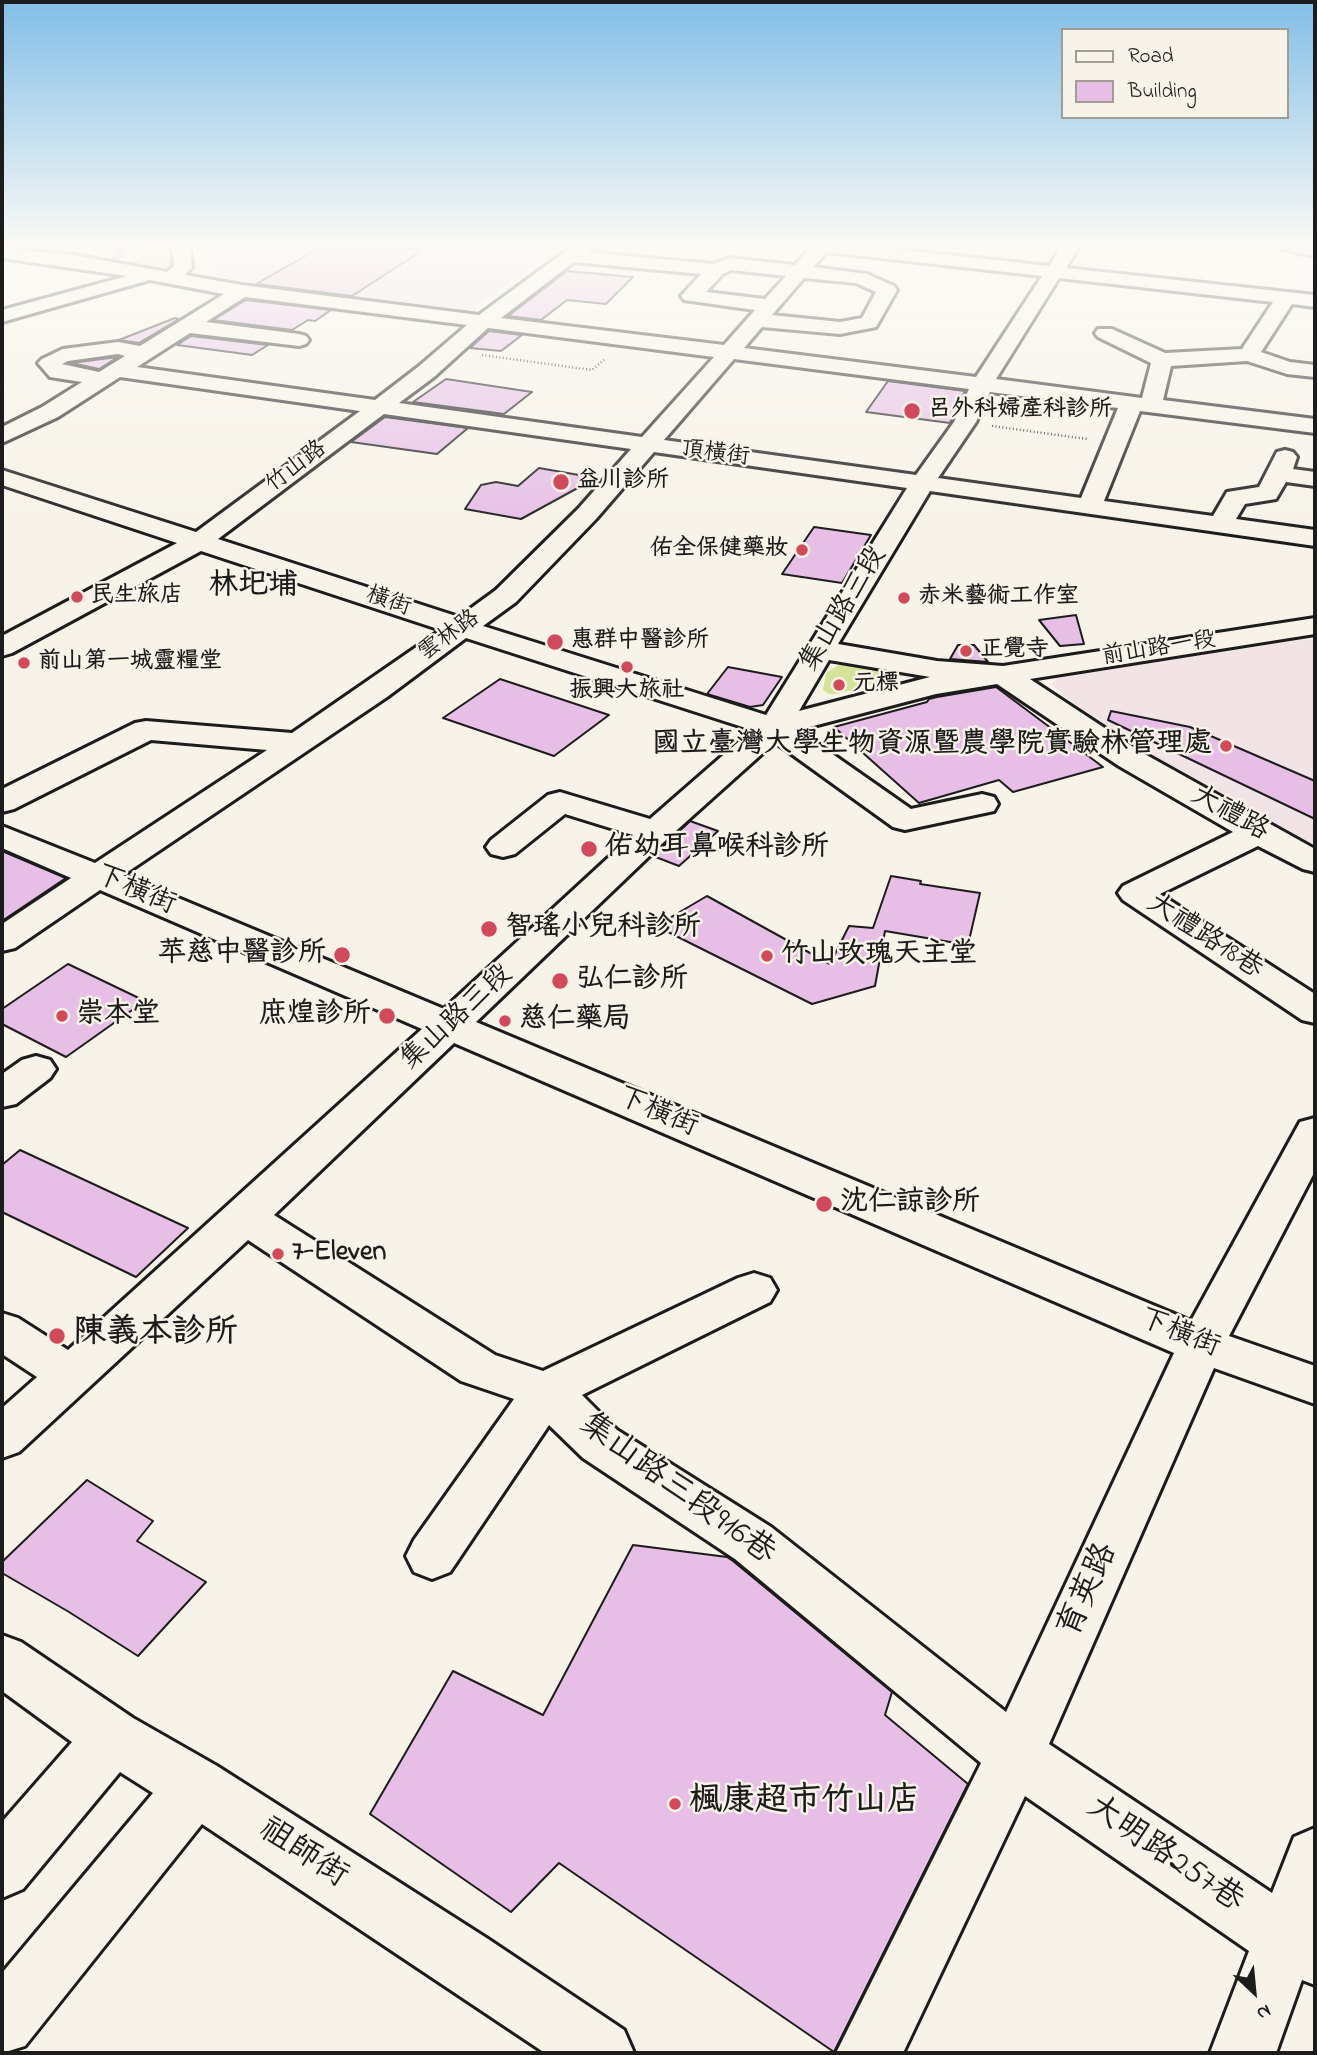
<!DOCTYPE html>
<meta charset="utf-8">
<style>
body{margin:0}
#map{position:relative;width:1317px;height:2055px;overflow:hidden;background:#f7f3e8;font-family:"Indie Flower",sans-serif}
canvas{display:block}
.frame{position:absolute;inset:0;border:4px solid #1c1c1c;pointer-events:none}
.legend{position:absolute;left:1061px;top:28px;width:228px;height:91px;box-sizing:border-box;background:#f7f3e8;border:2px solid #9f9d96;margin:0;padding:9px 12px;list-style:none;font-size:21px;color:#1c1c1c}
.legend li{display:flex;align-items:center;gap:14px;height:35px}
.legend b{width:35px;border:2px solid #9f9d96}
.north{position:absolute;left:1219px;top:1957px;width:70px;height:70px;-webkit-text-stroke:5px #f7f3e8;paint-order:stroke;rotate:154deg;font-size:19px;font-weight:700;line-height:28px;text-align:center;color:#1c1c1c}
.north::after{content:'';display:block;margin:auto;width:24px;height:32px;background:#1c1c1c;clip-path:polygon(50% 0,100% 100%,50% 72%,0 100%)}
</style>
<div id="map">
<canvas width="1317" height="2055"></canvas>
<div class="frame"></div>
<ul class="legend">
<li><b style="height:9px;background:#f7f3e8"></b>Road</li>
<li><b style="height:19px;background:#e6bee6"></b>Building</li>
</ul>
<div class="north">N</div>
</div>
<script>
const ctx = document.querySelector('canvas').getContext('2d');
ctx.lineJoin = 'round';
function fill(path, color) { ctx.fillStyle = color; ctx.fill(path, 'evenodd'); }
const toPath = rows => new Path2D(rows.map(r => 'M' + r).join(''));
function stroke(path, color, width, dash) { ctx.strokeStyle = color; ctx.lineWidth = width; ctx.lineCap = dash ? 'butt' : 'round'; ctx.setLineDash(dash || []); ctx.stroke(path); }
function drawText(font, color, halo, rows, align = 'center') {
  ctx.font = font + ' "Indie Flower","LXGW WenKai TC",sans-serif'; ctx.lineWidth = 5; ctx.setLineDash([]); ctx.textBaseline = 'middle'; ctx.strokeStyle = halo; ctx.fillStyle = color; for (const [text, x, y, turn = 0] of rows) {
    ctx.save(); ctx.translate(x, y); ctx.rotate((+turn || 0) * Math.PI / 180); ctx.textAlign = isNaN(turn) ? turn : align; if (halo) ctx.strokeText(text, 0, 0); ctx.fillText(text, 0, 0); ctx.restore();
  }
}
fill(toPath([
 [201,245,561,245,469,311,215,277],
 [1315,638,1315,844,1309,846,1201,789,1073,703,1052,685,1058,675]
]), '#f2e3e7');
fill(toPath([
 [134,245,177,245,179,253,175,271,124,263,145,256],
 [857,661,905,671,909,674,838,694,829,694,823,690,826,673,842,663]
]), '#d4e397');
stroke(toPath([
 [106,266,123,252,116,245]
]), '#5c8697', 5);
const building = toPath([
 [325,245,375,245,423,250,352,296,256,284,325,245],
 [567,271,633,277,606,304,567,300,541,320,508,316,567,271],
 [246,300,331,310,315,321,308,320,292,330,213,320,246,300],
 [175,318,179,319,139,343,119,340,175,318],
 [489,331,522,335,501,351,470,348,489,331],
 [191,336,268,345,252,355,177,345,191,336],
 [118,357,99,369,71,363,118,357],
 [446,379,532,392,504,414,413,402,446,379],
 [888,381,965,391,950,423,866,412,888,381],
 [385,417,468,428,437,454,351,442,385,417],
 [539,468,596,478,521,519,465,509,481,485,496,482,518,486,539,468],
 [814,527,871,535,842,583,782,574,814,527],
 [1076,615,1084,644,1060,646,1039,620,1076,615],
 [958,645,974,645,988,662,950,659,958,645],
 [728,667,782,677,763,705,750,707,707,694,728,667],
 [500,679,609,715,554,756,443,718,500,679],
 [996,687,1103,767,1013,792,999,780,919,803,834,727,927,702,929,699,937,697,996,687],
 [1111,711,1190,727,1315,781,1315,819,1108,720,1111,711],
 [690,821,718,831,679,866,653,856,690,821],
 [2,851,66,878,2,921,2,851],
 [891,876,921,881,920,884,980,893,968,945,885,931,875,986,812,1004,656,926,707,896,830,964,849,926,873,928,891,876],
 [68,964,145,1001,66,1057,2,1024,2,1009,68,964],
 [20,1150,188,1228,136,1277,2,1212,2,1165,20,1150],
 [87,1480,153,1521,137,1541,206,1582,138,1656,69,1612,2,1573,2,1562,87,1480],
 [633,1545,727,1557,733,1561,892,1692,885,1715,968,1784,834,2052,559,1863,511,1912,370,1814,453,1671,543,1715,633,1545]
]);
fill(building, '#e6bee6');
stroke(building, '#1c1c1c', 2);
const minor = toPath([
 [172,245,190,245,192,267,185,275,242,285,479,315,574,245,594,245,587,252,713,264,729,258,795,265,813,245,858,245,1049,266,1062,245,1080,245,1066,268,1315,295,1315,307,1292,304,1261,352,1290,362,1315,365,1315,377,1287,374,1247,361,1171,366,1163,400,1315,419,1315,433,1140,411,1104,501,1213,516,1227,492,1259,487,1277,452,1285,450,1293,452,1297,457,1293,469,1315,472,1315,486,1286,482,1276,499,1245,504,1236,519,1315,530,1315,546,930,491,838,644,937,661,1003,666,1315,618,1315,634,1030,679,1141,752,1315,849,1315,872,1303,869,1258,846,1160,894,1315,994,1315,1023,1302,1020,1123,900,1118,893,1123,886,1233,832,1119,766,997,684,936,694,798,730,911,809,982,794,994,797,998,804,994,811,905,830,893,827,775,742,668,838,476,1022,1191,1321,1300,1122,1315,1118,1315,1171,1229,1336,1315,1366,1315,1404,1214,1368,1049,1744,1272,1893,1294,1837,1315,1828,1315,1985,1302,1980,1276,2053,1210,2053,1249,1951,1025,1796,903,2053,836,2053,981,1763,735,1559,583,1458,549,1425,450,1572,432,1579,414,1572,406,1556,414,1540,514,1399,461,1381,248,1240,19,1452,2,1458,2,1408,37,1377,2,1354,2,1313,18,1318,68,1350,422,1029,100,890,15,948,2,951,2,924,71,878,2,848,2,826,95,863,267,750,151,740,14,809,2,812,2,789,135,723,146,721,292,733,441,630,201,551,12,653,2,656,2,636,177,543,2,485,2,470,196,532,360,411,120,377,58,417,2,443,2,427,42,407,82,382,50,377,38,363,42,359,63,349,118,342,140,346,224,294,150,280,2,322,2,310,127,276,2,258,2,248,74,255,167,272,174,266,172,245],
 [827,252,1042,276,976,377,744,348,762,327,840,334,876,327,897,290,894,286,867,274,813,267,827,252],
 [574,262,701,274,681,296,684,300,755,310,724,345,501,318,574,262],
 [731,270,786,276,765,299,706,292,723,274,731,270],
 [804,278,856,283,876,292,862,318,840,322,772,315,804,278],
 [1059,278,1273,302,1242,349,1165,353,1112,329,1098,329,1095,333,1098,337,1151,363,1142,398,996,379,1059,278],
 [245,297,467,325,418,367,375,400,137,367,190,333,299,346,306,344,309,340,306,336,299,334,206,322,245,297],
 [488,328,714,357,642,437,399,403,434,377,488,328],
 [118,354,125,356,99,372,62,364,68,361,118,354],
 [734,359,969,389,954,422,916,475,664,440,734,359],
 [990,392,1118,408,1081,498,938,478,976,422,990,392],
 [384,414,631,449,578,509,496,590,459,617,218,539,384,414],
 [654,452,907,488,766,715,483,626,516,602,596,519,654,452],
 [466,638,752,730,650,819,560,792,548,795,491,840,486,847,491,854,503,857,515,854,565,814,633,835,444,1009,123,875,387,697,466,638],
 [829,660,930,677,799,711,829,660],
 [454,1043,1174,1353,1006,1712,771,1527,617,1430,582,1395,770,1302,777,1290,770,1278,754,1273,738,1278,543,1371,495,1355,274,1215,454,1043],
 [1279,245,1315,246,1315,256,1282,249,1279,245],
 [36,1056,50,1060,56,1069,50,1078,16,1104,2,1107,2,1074,22,1060,36,1056],
 [2,1635,21,1642,133,1718,217,1766,488,1939,624,2030,634,2053,545,2053,202,1824,25,2046,2,2053,2,1973,153,1793,120,1772,23,1889,2,1898,2,1822,72,1742,2,1691,2,1635]
]);
stroke(minor, '#1c1c1c', 6);
stroke(toPath([
 [482,355,592,370,605,359],
 [992,426,1087,439]
]), '#1c1c1c', 2.5, [1, 2.5]);
fill(minor, '#f7f3e8');
const sky = ctx.createLinearGradient(0, 0, 0, 532);
sky.addColorStop(0, '#81bee8');
sky.addColorStop(0.46, '#fbfaf5');
sky.addColorStop(1, '#fbfaf500');
ctx.fillStyle = sky;
ctx.fillRect(0, 0, 1317, 532);
for (const [x, y, r, color] of [
 [912,411,9,"#d1495b"],
 [561,482,9,"#d1495b"],
 [802,550,7,"#d1495b"],
 [77,597,7,"#d1495b"],
 [904,598,7,"#d1495b"],
 [555,642,9,"#d1495b"],
 [966,651,7,"#d1495b"],
 [24,663,7,"#d1495b"],
 [627,667,7,"#d1495b"],
 [839,685,7,"#d1495b"],
 [1226,746,7,"#d1495b"],
 [589,849,9,"#d1495b"],
 [489,929,9,"#d1495b"],
 [342,955,9,"#d1495b"],
 [767,956,7,"#d1495b"],
 [560,981,9,"#d1495b"],
 [62,1016,7,"#d1495b"],
 [387,1016,9,"#d1495b"],
 [505,1021,7,"#d1495b"],
 [824,1204,9,"#d1495b"],
 [278,1254,7,"#d1495b"],
 [57,1336,9,"#d1495b"],
 [675,1804,7,"#d1495b"]
]) { const dot = new Path2D(); dot.arc(x, y, r, 0, 2 * Math.PI); ctx.fillStyle = color; ctx.fill(dot); stroke(dot, '#f7f3e8', 2.5); }
drawText('bold 23px', '#1c1c1c', '#f7f3e8', [
 ["呂外科婦產科診所",928,411],
 ["益川診所",577,482],
 ["佑全保健藥妝",788,550,"right"],
 ["民生旅店",91,597],
 ["赤米藝術工作室",918,598],
 ["惠群中醫診所",571,642],
 ["正覺寺",980,651],
 ["前山第一城靈糧堂",38,663],
 ["元標",853,685],
 ["振興大旅社",627,692,"center"]
], 'left');
drawText('23px', '#1c1c1c', '#f7f3e8', [
 ["頂橫街",715,455,7],
 ["竹山路",297,468,-37],
 ["橫街",388,603,19],
 ["雲林路",450,637,-36],
 ["前山路一段",1159,650,-9]
]);
drawText('28px', '#1c1c1c', '#f7f3e8', [
 ["集山路三段",845,610,-59],
 ["大禮路",1229,815,29],
 ["下橫街",135,892,23],
 ["大禮路18巷",1204,938,33],
 ["集山路三段",458,1019,-43],
 ["下橫街",657,1114,23],
 ["下橫街",1179,1335,22]
]);
drawText('bold 28px', '#1c1c1c', '#f7f3e8', [
 ["國立臺灣大學生物資源暨農學院實驗林管理處",1212,746,"right"],
 ["佑幼耳鼻喉科診所",605,849],
 ["智瑤小兒科診所",505,929],
 ["苹慈中醫診所",326,955,"right"],
 ["竹山玫瑰天主堂",781,956],
 ["弘仁診所",576,981],
 ["崇本堂",76,1016],
 ["庶煌診所",371,1016,"right"],
 ["慈仁藥局",519,1021],
 ["沈仁諒診所",840,1204],
 ["7-Eleven",292,1254]
], 'left');
drawText('bold 30px', '#1c1c1c', '#f7f3e8', [
 ["林圯埔",253,588]
]);
drawText('bold 33px', '#1c1c1c', '#f7f3e8', [
 ["陳義本診所",73,1336],
 ["楓康超市竹山店",689,1804]
], 'left');
drawText('33px', '#1c1c1c', '#f7f3e8', [
 ["集山路三段916巷",676,1491,36],
 ["育英路",1090,1591,-66],
 ["祖師街",302,1855,33],
 ["大明路257巷",1164,1856,34]
]);
</script>
